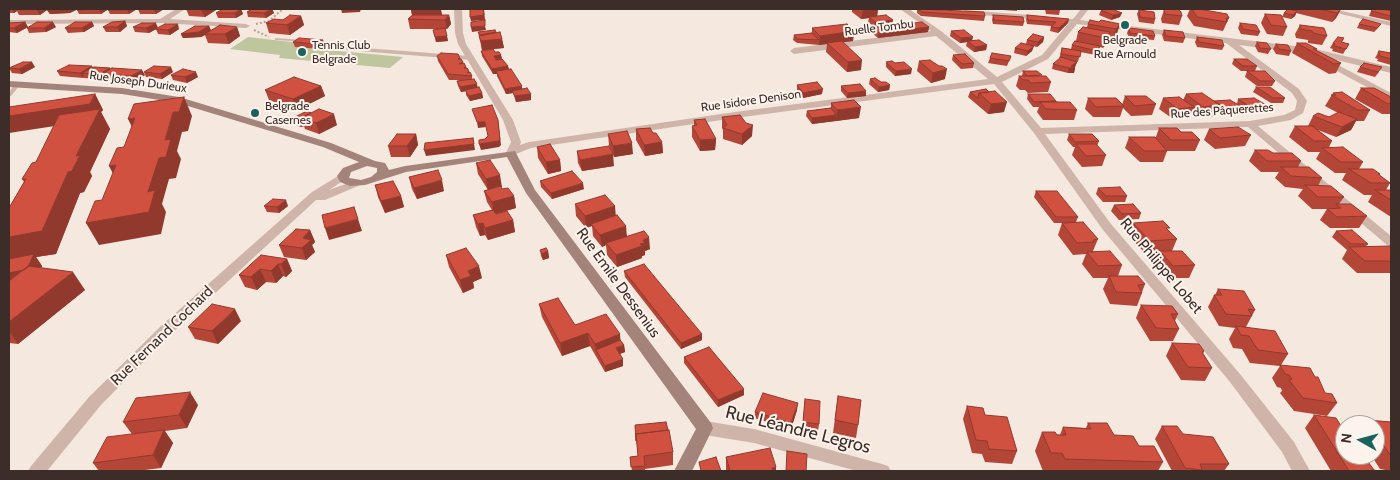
<!DOCTYPE html>
<meta charset="utf-8">
<style>
body{margin:0}
#map{position:relative;width:1400px;height:480px;overflow:hidden;background:#f5e8df;font-family:Cabin,sans-serif}
canvas{display:block}
.frame{position:absolute;inset:0;border:10px solid #3c2d29;pointer-events:none}
.north{position:absolute;left:1335px;top:415px;width:50px;height:50px;box-sizing:border-box;background:#fcf3ec;border:1px solid #afa49e;border-radius:50%;rotate:277deg;font-size:14px;font-weight:700;line-height:20px;text-align:center;color:#3c2d29}
.north::after{content:'';display:block;margin:auto;width:18px;height:22px;background:#1a625d;clip-path:polygon(50% 0,100% 100%,50% 72%,0 100%)}
</style>
<div id="map">
<canvas width="1400" height="480"></canvas>
<div class="frame"></div>
<div class="north">N</div>
</div>
<script>
const ctx = document.querySelector('canvas').getContext('2d');
ctx.lineJoin = 'round';
function fill(path, color) { ctx.fillStyle = color; ctx.fill(path, 'evenodd'); }
const toPath = rows => new Path2D(rows.map(r => 'M' + r).join(''));
function stroke(path, color, width, dash) { ctx.strokeStyle = color; ctx.lineWidth = width; ctx.lineCap = dash ? 'butt' : 'round'; ctx.setLineDash(dash || []); ctx.stroke(path); }
function drawText(font, color, halo, rows, align = 'center') {
  ctx.font = font + ' Cabin,sans-serif'; ctx.lineWidth = 4; ctx.setLineDash([]); ctx.textBaseline = 'middle'; ctx.strokeStyle = halo; ctx.fillStyle = color; for (const [text, x, y, turn = 0] of rows) {
    ctx.save(); ctx.translate(x, y); ctx.rotate((+turn || 0) * Math.PI / 180); ctx.textAlign = isNaN(turn) ? turn : align; if (halo) ctx.strokeText(text, 0, 0); ctx.fillText(text, 0, 0); ctx.restore();
  }
}
fill(toPath([
 [248,37,300,43,296,47,403,57,390,68,279,58,280,55,230,49]
]), '#bec69d');
stroke(toPath([
 [256,24,269,21,283,9],
 [254,30,269,37]
]), '#bb9f93', 2, [2, 2]);
fill(toPath([
 [275,38,304,40,306,41,304,42,277,40,275,40,275,38],
 [313,41,349,44,351,45,351,47,470,56,473,58,470,60,347,50,345,49,345,47,313,43,313,41],
 [17,83,20,85,11,96,9,97,9,92,15,84,17,83]
]), '#cfb5a9');
fill(toPath([
 [176,9,185,9,170,19,246,24,250,26,246,28,162,23,9,24,9,20,160,19,176,9],
 [454,9,462,9,463,33,466,44,513,120,521,142,520,145,529,142,735,112,988,79,936,36,794,54,790,51,794,48,931,31,900,9,909,9,941,31,997,77,1042,55,1069,23,1066,21,1067,19,1073,19,1081,9,1089,9,1080,20,1311,48,1391,67,1391,73,1311,54,1239,45,1299,89,1307,101,1303,113,1291,120,1258,126,1391,236,1391,246,1387,245,1248,127,1045,134,1111,224,1240,374,1294,442,1310,471,1292,471,1282,452,1230,382,1103,230,1034,133,994,84,735,118,531,148,511,156,506,153,511,142,503,120,458,44,455,33,454,9],
 [1077,24,1226,43,1292,93,1297,101,1295,110,1284,115,1250,121,1041,128,1002,82,1048,59,1077,24],
 [1320,9,1333,9,1391,22,1391,26,1320,9],
 [965,10,1043,16,1047,18,1043,20,968,14,964,12,965,10],
 [1325,58,1391,93,1391,100,1322,63,1322,59,1325,58],
 [343,173,349,176,347,178,329,190,354,181,358,182,360,184,358,186,325,200,316,200,172,333,101,405,47,471,28,471,31,466,89,397,162,325,312,192,343,173],
 [705,421,754,429,882,464,888,466,891,471,857,471,754,443,705,435,699,433,697,428,699,423,705,421]
]), '#cfb5a9');
fill(toPath([
 [9,81,122,88,179,97,331,143,375,161,385,163,389,170,405,166,515,151,535,190,711,423,713,428,692,471,674,471,696,429,526,193,507,157,406,172,365,185,350,186,340,182,337,176,343,168,359,162,323,147,178,103,122,94,9,87,9,81],
 [367,166,377,168,377,172,371,177,361,180,349,178,351,172,367,166]
]), '#a3837a');
fill(toPath([
 [9,9,78,9,70,13,50,14,47,10,40,15,19,15,17,11,14,13,9,13],
 [108,9,101,14,79,14,77,10],
 [137,9,129,14,110,14,108,10],
 [138,9,164,9,156,14,140,14],
 [186,9,216,9,216,10,205,17,189,16],
 [241,9,243,14,236,18,218,18,216,13],
 [272,9,274,13,266,18,248,17,247,12],
 [411,9,451,9,451,10,441,10,442,15,449,15,451,24,447,29,445,29,448,41,436,42,433,30,440,29,410,29,408,19,412,15],
 [852,9,878,9,877,16,892,25,874,27,868,22,869,18,861,19,852,12],
 [917,9,985,16,984,21,921,16,917,13],
 [1003,9,1017,9,1017,11,1003,10],
 [1045,9,1060,9,1060,10,1059,15,1046,14],
 [1190,9,1199,9,1229,18,1223,31,1194,26,1187,16],
 [1295,9,1341,9,1336,18,1332,22,1296,13,1295,16,1291,19,1282,17,1284,13,1294,10],
 [1101,10,1120,17,1111,20,1099,15],
 [1139,10,1155,19,1154,24,1139,22,1137,14],
 [1164,10,1182,16,1179,25,1162,23,1161,19],
 [1371,11,1391,11,1391,21,1369,16],
 [1265,14,1287,27,1283,36,1267,34,1261,23],
 [993,15,1024,22,1023,26,993,24,992,20],
 [1027,15,1068,23,1058,33,1050,31,1051,26,1027,24,1026,20],
 [301,16,304,25,290,35,269,33,266,23],
 [125,21,127,26,120,32,106,32,103,27],
 [25,22,28,27,17,33,9,32,9,23],
 [92,22,94,26,84,32,68,33,65,28],
 [1099,22,1120,24,1117,33,1113,39,1108,38,1107,42,1103,48,1100,47,1096,55,1080,52,1078,62,1075,61,1077,62,1075,67,1075,68,1074,73,1068,73,1052,69,1053,64,1060,59,1059,59,1062,48,1071,49,1072,45,1076,41,1078,32,1087,27,1088,24],
 [1240,23,1260,32,1258,36,1241,34,1238,28],
 [1359,24,1381,24,1378,28,1374,32,1357,28],
 [1300,25,1327,36,1322,45,1308,43,1308,40,1296,38,1295,34],
 [209,26,211,30,237,27,240,36,229,44,208,43,205,35,201,37,183,38,181,34],
 [56,27,46,32,29,33,27,28],
 [133,27,158,28,179,29,170,35,158,34,156,29,149,33,135,32],
 [929,27,928,32,878,38,872,33,873,28],
 [812,28,854,31,853,41,843,42,861,70,847,72,826,52,827,44,819,45,797,43,793,40,794,35,812,33],
 [1129,28,1155,36,1154,40,1129,38,1127,33],
 [1164,30,1185,38,1183,43,1164,41,1162,35],
 [951,31,972,41,987,45,986,50,974,52,966,46,967,42,960,43,950,36],
 [478,32,496,32,502,39,504,48,493,49,495,52,501,55,502,59,508,66,509,69,522,89,531,94,531,100,516,102,513,93,506,94,497,76,497,74,493,74,482,56,481,51,492,50,482,50],
 [1044,37,1043,42,1037,47,1033,46,1032,51,1026,56,1014,53,1015,48,1026,44,1027,40],
 [1197,37,1224,46,1222,50,1197,47,1195,42],
 [1344,38,1342,42,1349,44,1343,54,1332,51,1333,49,1330,48,1333,43],
 [323,40,325,45,318,49,295,47,293,42],
 [1257,42,1271,49,1268,54,1258,52,1255,46],
 [1297,43,1317,49,1316,50,1341,63,1336,73,1329,74,1292,53],
 [1276,44,1291,51,1289,56,1276,54,1273,49],
 [1379,51,1391,53,1391,65,1377,61,1378,59,1375,58],
 [953,55,974,63,973,68,961,69,952,60],
 [437,56,460,58,472,76,472,79,477,87,482,93,483,98,470,101,466,95,466,91,461,92,458,86,457,81,461,80,449,80,438,61],
 [1011,56,1007,66,988,63,990,58],
 [1234,59,1257,66,1255,71,1275,81,1272,86,1257,86,1245,77,1247,71,1248,71,1241,71,1232,64],
 [919,61,939,66,945,79,931,83,917,71],
 [886,62,911,74,895,76,886,67],
 [35,67,22,74,12,73,9,68],
 [92,67,110,68,111,69,145,75,133,82,104,79,104,78,101,79,84,78,84,77,83,78,60,76,57,71],
 [1360,67,1379,72,1375,77,1357,72],
 [1023,71,1041,76,1051,82,1048,92,1028,93,1025,90,1020,90,1016,86,1019,76,1022,76],
 [144,72,173,72,162,79,146,77],
 [171,75,198,77,187,83,173,80],
 [870,79,890,85,889,90,878,92,869,84],
 [797,85,822,94,803,98,797,90],
 [321,86,325,96,297,110,269,100,265,90],
 [841,86,866,96,847,98,841,91],
 [1256,87,1285,98,1283,103,1271,103,1253,92],
 [1361,88,1391,97,1391,114,1382,114,1355,99],
 [986,89,1004,112,988,114,968,97,970,92],
 [1333,93,1370,110,1364,121,1356,121,1351,130,1336,137,1318,130,1332,141,1329,147,1363,162,1359,169,1380,174,1379,175,1390,183,1386,190,1391,190,1391,217,1368,202,1372,195,1364,195,1342,180,1346,173,1335,173,1316,159,1320,152,1308,152,1289,137,1295,126,1308,126,1313,116,1329,117,1338,113,1325,106],
 [95,94,103,110,101,112,110,129,90,172,92,176,84,192,80,193,56,254,36,257,42,266,41,268,85,290,18,344,9,343,9,208,24,182,22,179,36,162],
 [1028,94,1056,101,1077,110,1074,120,1043,120,1037,112,1039,107,1033,107,1027,99],
 [1186,94,1214,101,1237,104,1238,99,1268,106,1265,112,1250,113,1244,110,1242,114,1224,115,1218,111,1216,116,1199,117,1192,112,1190,118,1173,119,1159,109,1163,98,1183,100],
 [1125,96,1156,104,1152,115,1131,116,1123,108,1120,117,1093,117,1085,109,1088,98,1122,105],
 [831,103,859,118,812,124,806,116,807,111,831,108],
 [307,111,337,125,319,134,305,129,304,126,301,127,293,124,291,119],
 [722,117,746,123,752,136,742,145,723,139,723,130,722,128],
 [694,120,716,139,715,150,700,151,692,137,692,126,694,126],
 [1159,128,1181,132,1200,140,1195,151,1167,151,1163,162,1140,162,1125,148,1129,137,1156,137],
 [636,129,653,133,662,142,663,153,645,156,636,140],
 [1209,129,1251,135,1245,146,1215,149,1204,140],
 [416,134,418,145,410,157,391,157,388,146],
 [608,134,633,154,614,157,609,145],
 [1069,134,1099,141,1097,146,1106,155,1102,166,1082,167,1072,155,1075,147,1073,147,1067,140],
 [537,147,560,160,561,171,548,174,538,158],
 [1255,150,1273,153,1301,161,1298,167,1322,178,1318,186,1344,197,1339,204,1367,216,1359,228,1330,228,1320,220,1327,209,1312,209,1298,196,1303,189,1285,187,1275,178,1279,172,1261,172,1249,161],
 [577,151,614,166,582,171,578,163],
 [476,163,502,187,501,187,502,189,514,196,516,208,496,214,513,220,515,232,488,240,485,235,480,236,476,227,473,215,492,210,487,202,484,191,488,190,478,174],
 [409,177,444,191,417,199,412,189],
 [540,181,584,189,552,199,541,187],
 [375,185,401,196,404,207,385,213,378,197],
 [1098,188,1127,196,1125,202,1103,202,1096,194],
 [1036,191,1078,217,1076,222,1098,239,1093,251,1122,265,1118,276,1145,284,1142,292,1142,293,1137,306,1110,304,1103,289,1108,278,1093,278,1082,264,1086,254,1073,255,1058,235,1062,223,1054,223,1034,197],
 [575,204,616,216,627,236,650,249,645,251,645,255,642,256,642,258,617,267,607,255,606,245,602,247,593,236,592,226,586,228,576,216],
 [1114,205,1141,213,1139,219,1119,220,1111,211],
 [264,206,288,206,279,213,267,212],
 [1133,223,1169,231,1177,239,1172,251,1195,265,1189,278,1167,278,1155,263,1160,252,1145,253,1128,235],
 [310,230,315,242,312,245,315,252,306,260,284,257,279,245],
 [1336,231,1368,244,1366,246,1391,247,1391,273,1357,273,1342,259,1347,250,1332,237],
 [540,250,548,251,549,258,543,260,541,256],
 [446,255,482,278,473,282,474,288,463,293,449,267],
 [287,259,292,271,286,277,283,276,276,283,266,282,257,290,245,287,239,275],
 [624,271,702,334,702,340,681,349,625,277],
 [1218,289,1255,310,1246,327,1288,354,1281,365,1325,393,1337,403,1327,416,1294,411,1280,393,1282,391,1281,388,1277,387,1272,378,1280,366,1250,363,1242,349,1233,348,1229,339,1235,328,1219,326,1208,307,1214,295,1215,295],
 [539,304,575,325,620,334,620,340,624,345,625,352,620,354,623,366,605,372,590,346,562,356,542,317],
 [1141,305,1178,314,1175,321,1179,329,1173,341,1150,341,1136,318],
 [241,321,218,344,195,339,188,327],
 [1172,343,1204,351,1203,354,1212,368,1205,381,1181,380,1166,356],
 [684,357,744,395,718,407,684,363],
 [838,396,858,425,856,438,833,433],
 [805,399,819,424,818,431,802,429],
 [198,405,187,428,165,431,173,443,161,468,137,471,99,471,93,463,132,434,123,422],
 [967,406,985,415,1017,451,1012,464,985,462,982,454,972,453,963,419],
 [797,410,791,429,754,418,755,412],
 [1314,415,1345,432,1374,470,1378,471,1331,471,1305,428],
 [1367,420,1391,422,1391,471,1380,469,1371,455,1375,455,1375,425,1363,425],
 [1088,423,1114,435,1139,446,1163,462,1158,471,1043,471,1035,451,1042,432,1060,435,1063,427,1086,428],
 [635,425,673,452,673,465,645,469,645,471,632,471,630,457,638,456],
 [1162,426,1183,434,1229,464,1224,471,1172,471,1155,439],
 [726,457,776,471,726,471]
]), '#b44638');
fill(toPath([
 [12,9,16,9,17,11,14,13],
 [36,9,78,9,70,13,50,14,47,10,40,15],
 [99,9,109,9,101,14],
 [128,9,137,9,129,14,127,10],
 [154,9,164,9,156,14],
 [201,9,216,9,216,10,205,17],
 [241,9,243,14,236,18,235,13],
 [272,9,274,13,266,18,264,13],
 [341,9,361,9,360,12,342,13],
 [424,9,451,9,451,10,441,10,442,16,413,19,411,10],
 [484,9,485,20,471,21,470,17],
 [869,9,878,9,877,17,861,19,863,10],
 [1341,9,1336,18,1332,22,1337,13],
 [1297,11,1295,16,1291,19,1293,15],
 [1122,13,1120,17,1111,20,1113,15],
 [449,15,451,24,447,29,445,20],
 [301,16,304,25,290,35,287,25],
 [1069,19,1068,23,1058,33,1059,28],
 [893,20,892,25,874,27,875,22],
 [125,21,127,26,120,32,117,27],
 [25,22,28,27,17,33,14,28],
 [53,22,56,27,46,32,44,28],
 [92,22,94,26,84,32,82,28],
 [156,23,158,28,149,33,146,28],
 [178,24,179,29,170,35,168,30],
 [1120,24,1117,33,1113,39,1116,29],
 [209,26,211,31,205,34,205,35,201,37,183,38,181,34],
 [485,26,486,30,472,32,471,27],
 [237,27,240,36,229,44,225,34],
 [929,27,928,32,878,38,879,33],
 [854,31,853,41,829,44,827,43,827,44,819,45,820,36],
 [1110,32,1107,42,1103,48,1106,38],
 [447,36,448,41,436,42,435,37],
 [973,37,972,41,968,41,967,42,960,43,961,38],
 [1044,37,1043,42,1037,47,1038,42],
 [502,39,504,48,482,50,481,41],
 [323,40,325,45,318,49,317,44],
 [987,45,986,50,974,52,975,47],
 [1034,46,1032,51,1026,56,1028,51],
 [501,55,502,60,495,61,494,56],
 [862,60,861,70,847,72,848,62],
 [32,62,35,67,22,74,19,69],
 [1077,62,1075,67,1074,68,1075,68,1074,73,1068,73,1069,68],
 [92,66,94,71,82,73,84,77,83,78,80,73],
 [508,66,509,71,496,71,497,74,493,74,492,69],
 [171,67,173,72,162,79,160,74],
 [110,68,113,73,102,74,104,78,101,79,99,74],
 [912,69,911,74,895,76,896,71],
 [947,69,945,79,931,83,933,73],
 [142,70,145,75,133,82,131,76],
 [196,72,198,77,187,83,185,77],
 [477,84,478,89,461,92,460,87],
 [890,85,889,90,878,92,879,87],
 [321,86,325,96,297,110,293,99],
 [522,86,522,91,512,91,513,93,506,94,505,89],
 [823,89,822,94,803,98,803,93],
 [866,91,866,96,847,98,848,93],
 [482,93,483,98,470,101,469,96],
 [95,94,103,110,101,112,110,129,90,172,92,176,84,192,80,193,56,254,36,257,42,266,35,281,9,285,9,237,68,172,94,120,9,133,9,112],
 [531,94,531,100,516,102,515,96],
 [184,97,192,116,188,131,182,132,177,151,181,159,176,178,169,179,162,204,166,212,161,234,99,245,86,223,165,140,173,112],
 [1007,102,1004,112,988,114,991,104],
 [861,107,859,118,836,121,837,110],
 [334,114,337,125,319,134,316,123],
 [836,115,836,121,812,124,812,118],
 [135,118,138,139,128,119],
 [1357,119,1351,130,1336,137,1342,127],
 [498,120,501,145,499,147,481,150,479,144,498,141],
 [302,121,304,126,301,127,299,122],
 [477,122,485,122,486,127,478,128],
 [753,125,752,136,742,145,742,134],
 [416,134,418,145,410,157,407,146],
 [473,138,475,150,426,156,424,150],
 [716,139,715,150,700,151,700,140],
 [662,142,663,153,645,156,644,145],
 [632,143,633,154,614,157,613,146],
 [613,154,614,166,582,171,580,160],
 [560,160,561,171,548,174,546,162],
 [116,165,120,187,109,166],
 [500,175,502,187,488,191,486,179],
 [442,180,444,191,417,199,414,188],
 [583,183,584,189,552,199,551,193],
 [401,196,404,207,385,213,381,201],
 [514,196,516,208,494,214,492,202],
 [286,200,288,206,279,213,277,207],
 [615,206,616,218,591,224,592,226,586,228,585,216],
 [358,219,362,231,329,240,325,228],
 [513,220,515,232,488,240,485,228],
 [483,223,485,235,480,236,478,224],
 [626,226,627,238,606,243,606,245,602,247,600,235],
 [310,230,315,242,312,245,315,252,306,260,302,248,303,238],
 [649,237,650,249,645,251,645,255,642,256,642,258,617,267,616,255,640,244,643,240],
 [548,251,549,258,543,260,542,254],
 [287,259,292,271,286,277,281,264],
 [278,264,283,276,276,283,271,271],
 [479,266,482,278,473,282,474,288,463,293,460,280,468,271],
 [260,269,266,282,257,290,251,277],
 [73,272,85,290,18,344,9,331,9,322],
 [235,309,241,321,218,344,212,331],
 [588,333,590,346,562,356,560,343],
 [620,334,621,347,624,345,625,352,617,355,596,350,595,344],
 [702,334,702,340,681,349,681,343],
 [623,359,623,366,605,372,605,366],
 [744,389,744,395,718,407,718,400],
 [190,392,198,405,187,428,179,415],
 [798,403,797,410,791,429,791,423],
 [164,430,173,443,161,468,153,455],
 [776,467,776,471,772,471,772,468]
]), '#92392e');
const building = toPath([
 [78,9,100,9,77,10,78,9],
 [109,9,128,9,127,10,108,10,109,9],
 [223,9,241,9,235,13,216,13,223,9],
 [252,9,272,9,264,13,247,12,252,9],
 [411,9,424,9,411,10,411,9],
 [470,9,483,9,484,15,470,17,470,9],
 [918,9,984,12,985,16,922,12,918,9],
 [1106,9,1112,9,1122,13,1113,15,1101,10,1106,9],
 [1165,9,1178,9,1181,12,1182,16,1165,14,1164,10,1165,9],
 [1192,9,1199,9,1227,14,1229,18,1226,18,1227,22,1197,17,1192,9],
 [1288,9,1297,11,1293,15,1284,13,1288,9],
 [1319,9,1341,9,1337,13,1319,9],
 [1373,9,1381,9,1391,11,1391,16,1371,11,1373,9],
 [1139,10,1154,12,1155,19,1140,17,1139,10],
 [1265,14,1281,15,1287,27,1271,25,1265,14],
 [290,15,301,16,287,25,266,23,274,19,283,20,290,15],
 [413,15,449,15,445,20,408,19,413,15],
 [886,15,893,20,875,22,869,17,886,15],
 [993,15,1023,17,1024,22,994,20,993,15],
 [1027,15,1069,19,1059,28,1051,27,1056,22,1028,20,1027,15],
 [1363,19,1381,24,1377,28,1359,24,1363,19],
 [485,20,485,26,471,27,471,22,485,20],
 [1090,20,1099,22,1101,20,1120,24,1116,29,1088,24,1090,20],
 [125,21,117,27,103,27,112,22,125,21],
 [25,22,14,28,9,28,9,23,25,22],
 [37,22,53,22,44,28,27,28,37,22],
 [75,22,92,22,82,28,65,28,75,22],
 [922,22,929,27,879,33,873,28,922,22],
 [142,23,156,23,146,28,133,27,142,23],
 [1240,23,1256,25,1260,32,1243,29,1240,23],
 [165,24,178,24,168,30,155,29,165,24],
 [847,24,854,31,820,36,812,28,847,24],
 [220,25,237,27,225,34,205,34,220,25],
 [1300,25,1324,28,1327,36,1313,33,1312,31,1300,29,1300,25],
 [195,26,209,26,199,32,181,34,195,26],
 [1083,27,1110,32,1106,38,1078,32,1083,27],
 [445,28,447,36,435,37,433,30,445,28],
 [1129,28,1153,31,1155,36,1130,33,1129,28],
 [495,30,496,32,480,35,478,32,495,30],
 [964,30,973,37,961,38,951,31,964,30],
 [1164,30,1183,32,1185,38,1166,36,1164,30],
 [500,32,502,39,481,41,479,36,500,32],
 [812,33,819,40,797,39,794,35,812,33],
 [1033,34,1044,37,1038,42,1027,40,1033,34],
 [1197,37,1222,40,1224,46,1199,42,1197,37],
 [1338,37,1344,38,1341,42,1349,44,1346,49,1334,46,1335,44,1333,43,1338,37],
 [299,38,323,40,317,44,293,42,299,38],
 [979,40,987,45,975,47,968,41,979,40],
 [842,41,862,60,848,62,827,43,842,41],
 [1075,41,1100,46,1097,51,1072,45,1075,41],
 [1257,42,1267,43,1271,49,1260,48,1257,42],
 [1021,43,1034,46,1028,51,1015,48,1021,43],
 [1297,43,1306,43,1317,49,1313,49,1341,63,1334,64,1297,43],
 [1276,44,1288,45,1291,51,1279,49,1276,44],
 [1062,48,1081,51,1080,57,1061,54,1062,48],
 [493,49,495,52,499,52,501,55,494,56,496,60,502,59,508,66,492,69,481,51,493,49],
 [1379,51,1391,53,1391,59,1380,56,1380,54,1378,53,1379,51],
 [441,53,458,54,460,58,458,59,461,59,463,62,459,64,464,63,466,67,464,68,467,68,469,71,467,73,470,72,472,76,448,74,437,56,441,53],
 [992,53,1011,56,1009,61,990,58,992,53],
 [965,54,974,63,962,64,953,55,965,54],
 [1061,57,1077,62,1071,66,1075,68,1069,68,1053,64,1061,57],
 [1234,59,1247,59,1257,66,1243,66,1234,59],
 [930,60,939,66,942,66,947,69,933,73,919,61,930,60],
 [892,61,895,63,904,62,912,69,896,71,886,62,892,61],
 [23,62,32,62,19,69,9,68,23,62],
 [1364,63,1382,67,1378,72,1360,67,1364,63],
 [69,65,92,66,80,73,57,71,69,65],
 [154,66,171,67,160,74,144,72,154,66],
 [94,67,110,68,99,74,82,73,94,67],
 [112,68,142,70,131,76,102,74,112,68],
 [183,69,196,72,185,77,171,75,183,69],
 [511,69,522,86,505,89,496,71,511,69],
 [1023,71,1037,71,1042,75,1027,76,1023,71],
 [1247,71,1265,71,1275,81,1260,81,1247,71],
 [1019,76,1046,76,1051,82,1031,83,1028,80,1023,80,1019,76],
 [294,77,321,86,293,99,265,90,294,77],
 [875,78,881,82,886,82,890,85,879,87,870,79,875,78],
 [474,79,477,84,460,87,457,81,474,79],
 [817,82,823,89,803,93,797,85,817,82],
 [860,84,866,91,848,93,841,86,860,84],
 [479,87,482,93,469,96,465,90,479,87],
 [1256,87,1270,87,1285,98,1273,98,1256,87],
 [527,88,531,94,515,96,512,91,527,88],
 [1361,88,1374,88,1391,97,1391,103,1388,104,1361,88],
 [986,89,989,92,979,93,978,98,970,92,986,89],
 [995,91,1007,102,991,104,979,93,995,91],
 [1342,92,1370,110,1358,110,1331,95,1336,95,1333,93,1342,92],
 [1202,93,1220,105,1203,107,1186,94,1202,93],
 [95,94,90,104,9,116,9,107,95,94],
 [1028,94,1050,94,1056,101,1034,102,1028,94],
 [1125,96,1146,96,1156,104,1135,106,1125,96],
 [184,97,179,112,173,112,165,140,171,139,166,157,159,158,148,192,155,190,149,212,86,223,95,201,102,200,116,165,109,166,117,148,124,147,135,118,128,119,134,104,184,97],
 [1179,97,1194,107,1178,109,1163,98,1179,97],
 [1088,98,1116,98,1124,106,1096,107,1088,98],
 [1254,98,1268,106,1252,108,1238,99,1254,98],
 [854,100,861,107,837,110,831,103,854,100],
 [1230,100,1244,108,1227,110,1214,101,1230,100],
 [1040,102,1070,102,1077,110,1046,109,1040,102],
 [492,105,498,120,500,140,498,141,479,144,479,140,485,139,488,136,485,122,477,122,472,109,492,105],
 [831,108,836,115,812,118,807,111,831,108],
 [100,109,76,156,80,155,72,171,68,172,42,231,9,237,9,208,26,179,22,179,32,163,36,162,59,115,100,109],
 [319,109,334,114,316,123,301,118,319,109],
 [307,111,311,113,301,118,302,121,299,122,291,119,307,111],
 [1339,112,1357,119,1342,127,1313,116,1318,113,1329,117,1339,112],
 [740,115,746,123,753,125,742,134,723,128,727,125,722,117,740,115],
 [705,119,716,139,700,140,692,126,697,125,694,120,705,119],
 [1295,126,1312,126,1332,141,1314,141,1295,126],
 [1238,127,1251,135,1220,138,1209,129,1238,127],
 [650,128,653,133,656,133,662,142,644,145,636,129,650,128],
 [1159,128,1177,128,1181,132,1192,132,1200,140,1171,140,1159,128],
 [627,131,632,143,613,146,608,134,627,131],
 [397,134,416,134,407,146,388,146,397,134],
 [1069,134,1092,134,1099,141,1075,142,1069,134],
 [1129,137,1155,137,1167,151,1144,151,1129,137],
 [473,138,474,144,424,150,425,143,473,138],
 [550,144,560,160,546,162,537,147,550,144],
 [1076,144,1096,144,1106,155,1086,156,1076,144],
 [609,146,613,154,580,160,577,151,609,146],
 [1343,147,1363,162,1341,162,1322,148,1343,147],
 [1255,150,1268,150,1273,153,1292,153,1301,161,1267,161,1255,150],
 [490,160,500,175,486,179,476,163,490,160],
 [1281,167,1309,167,1322,178,1291,176,1281,167],
 [1349,169,1373,169,1380,174,1378,174,1390,183,1371,183,1349,169],
 [438,170,442,180,414,188,409,177,438,170],
 [572,171,583,183,551,193,540,181,572,171],
 [393,181,401,196,381,201,375,185,393,181],
 [1305,185,1331,186,1344,197,1318,197,1305,185],
 [500,186,502,189,508,188,514,196,492,202,484,191,500,186],
 [1120,187,1127,196,1106,196,1098,188,1120,187],
 [1375,190,1391,190,1391,200,1375,190],
 [1036,191,1057,191,1078,217,1056,217,1036,191],
 [605,195,615,206,585,216,575,204,605,195],
 [273,199,286,200,277,207,264,206,273,199],
 [1133,204,1141,213,1122,214,1114,205,1133,204],
 [1336,204,1351,204,1367,216,1337,217,1327,209,1341,208,1336,204],
 [354,207,358,219,325,228,322,215,354,207],
 [493,210,496,214,507,211,513,220,485,228,483,223,478,224,473,215,493,210],
 [617,215,626,226,600,235,591,224,617,215],
 [1163,221,1170,228,1166,228,1177,239,1150,241,1133,223,1163,221],
 [1083,222,1098,239,1093,240,1094,242,1077,243,1062,223,1083,222],
 [296,229,310,230,303,238,311,240,302,248,279,245,296,229],
 [1352,230,1368,244,1351,244,1336,231,1352,230],
 [644,231,649,237,643,240,645,243,640,244,642,246,616,255,606,243,644,231],
 [1390,246,1391,247,1391,261,1365,261,1349,247,1390,246],
 [466,248,479,266,468,271,471,276,460,280,446,255,466,248],
 [546,248,548,251,542,254,540,250,546,248],
 [1110,251,1122,265,1098,266,1087,252,1110,251],
 [1160,251,1182,251,1195,265,1173,266,1160,251],
 [34,254,28,267,24,270,9,273,9,259,34,254],
 [261,255,287,259,281,264,278,264,271,271,260,269,251,277,239,275,261,255],
 [644,264,702,334,681,343,624,271,644,264],
 [28,266,73,272,9,322,9,281,28,266],
 [1109,276,1138,276,1145,284,1138,285,1142,293,1116,292,1109,276],
 [1218,289,1244,291,1255,310,1248,309,1252,316,1226,314,1214,295,1222,295,1218,289],
 [558,298,575,325,606,314,620,334,595,344,588,333,560,343,539,304,558,298],
 [212,304,235,309,212,331,188,327,212,304],
 [1141,305,1172,306,1178,314,1171,314,1179,329,1156,328,1141,305],
 [1236,326,1275,331,1288,354,1258,350,1249,336,1241,335,1236,326],
 [620,340,624,345,616,348,623,359,605,366,596,350,620,340],
 [1172,343,1199,344,1204,351,1202,352,1212,368,1188,367,1172,343],
 [709,347,744,389,718,400,684,357,709,347],
 [1280,365,1310,368,1315,377,1318,377,1325,393,1332,394,1337,403,1303,398,1289,380,1292,379,1289,375,1285,374,1280,365],
 [190,392,179,415,123,422,136,398,190,392],
 [763,393,798,403,791,423,755,412,763,393],
 [838,396,861,400,858,425,835,420,838,396],
 [805,399,820,401,819,424,803,422,805,399],
 [967,406,983,408,985,415,1007,417,1017,451,989,449,987,441,976,440,967,406],
 [1314,415,1336,418,1345,432,1345,455,1363,455,1374,470,1378,471,1349,471,1314,415],
 [1367,420,1391,422,1391,456,1375,433,1375,425,1370,425,1367,420],
 [666,422,668,430,636,434,636,441,635,425,666,422],
 [1088,423,1107,423,1114,435,1133,436,1139,446,1154,446,1163,462,1065,459,1062,453,1051,453,1042,432,1055,432,1057,435,1066,435,1063,427,1091,429,1088,423],
 [1162,426,1177,426,1183,434,1213,437,1229,464,1200,464,1202,470,1185,468,1162,426],
 [164,430,153,455,93,463,107,437,164,430],
 [669,430,673,452,644,456,645,466,631,467,630,457,638,456,636,434,669,430],
 [770,448,776,467,772,468,773,471,730,471,726,457,770,448],
 [787,451,807,454,806,471,786,471,787,451],
 [716,457,721,471,701,471,699,462,716,457]
]);
fill(building, '#d15141');
stroke(building, '#92392e', 1);
for (const [x, y, r, color] of [
 [1125,25,5,"#1a625d"],
 [302,52,5,"#1a625d"],
 [255,113,5,"#1a625d"]
]) { const dot = new Path2D(); dot.arc(x, y, r, 0, 2 * Math.PI); ctx.fillStyle = color; ctx.fill(dot); stroke(dot, '#fcf3ec', 2); }
drawText('12px', '#3c2d29', '#fcf3ec', [
 ["Ruelle Tombu",879,28,-7],
 ["Rue Joseph Durieux",138,82,8],
 ["Rue Isidore Denison",751,101,-8],
 ["Rue des Pâquerettes",1222,111,-4]
]);
drawText('12px', '#3c2d29', '#fcf3ec', [
 ["Belgrade",1125,40,"center"],
 ["Rue Arnould",1125,54,"center"],
 ["Tennis Club",312,45],
 ["Belgrade",312,59],
 ["Belgrade",265,106],
 ["Casernes",265,120]
], 'left');
drawText('15px', '#3c2d29', '#fcf3ec', [
 ["Rue Philippe Lobet",1161,266,50],
 ["Rue Emile Dessenius",618,283,54],
 ["Rue Fernand Cochard",162,336,-44]
]);
drawText('18px', '#3c2d29', '#fcf3ec', [
 ["Rue Léandre Legros",798,430,14]
]);
</script>
